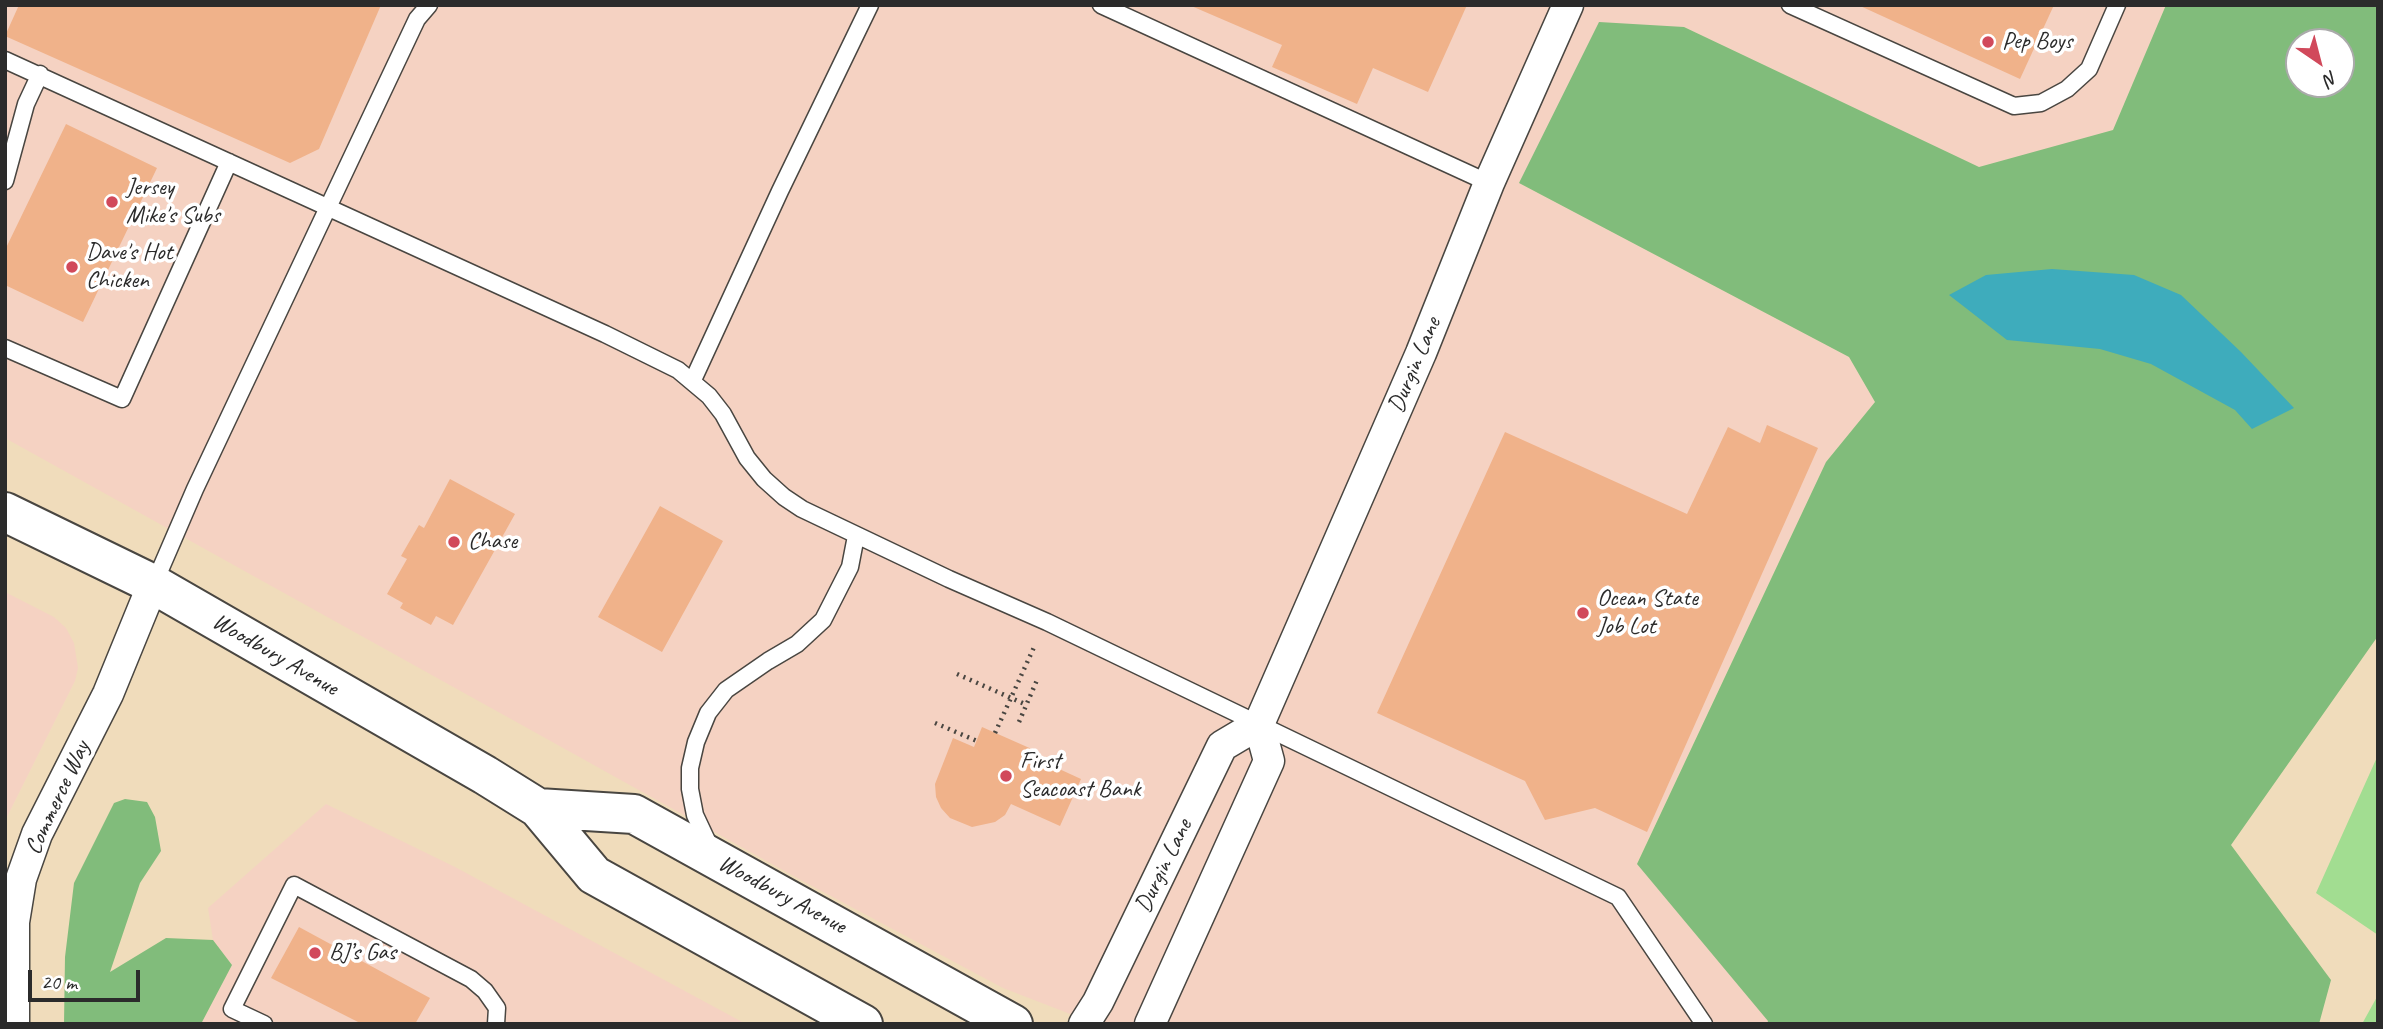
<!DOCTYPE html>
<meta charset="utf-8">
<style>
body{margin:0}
#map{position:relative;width:2383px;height:1029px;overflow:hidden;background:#f0dcbb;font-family:Caveat,sans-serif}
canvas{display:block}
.frame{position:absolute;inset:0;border:7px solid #2b2b2b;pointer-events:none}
.north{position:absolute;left:2285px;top:28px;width:70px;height:70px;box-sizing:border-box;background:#fff;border:2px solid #aaa;border-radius:50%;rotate:145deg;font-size:19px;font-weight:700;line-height:28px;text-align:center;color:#2b2b2b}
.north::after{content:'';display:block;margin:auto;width:24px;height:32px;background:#d1495b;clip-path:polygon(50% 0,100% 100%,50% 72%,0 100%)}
.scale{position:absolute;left:28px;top:970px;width:112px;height:32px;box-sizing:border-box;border:4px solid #2b2b2b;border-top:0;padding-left:9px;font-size:21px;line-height:24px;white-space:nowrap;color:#2b2b2b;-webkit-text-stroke:5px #fff;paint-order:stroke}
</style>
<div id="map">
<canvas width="2383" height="1029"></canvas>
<div class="frame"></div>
<div class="north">N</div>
<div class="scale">20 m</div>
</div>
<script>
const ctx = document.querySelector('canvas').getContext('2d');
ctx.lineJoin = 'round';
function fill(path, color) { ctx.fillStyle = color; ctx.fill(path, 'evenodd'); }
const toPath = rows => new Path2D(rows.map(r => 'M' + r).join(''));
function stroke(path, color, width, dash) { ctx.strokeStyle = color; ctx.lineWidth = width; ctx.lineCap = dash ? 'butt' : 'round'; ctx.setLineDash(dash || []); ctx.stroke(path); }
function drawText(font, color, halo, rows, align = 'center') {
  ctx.font = font + ' Caveat,sans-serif'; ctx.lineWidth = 7; ctx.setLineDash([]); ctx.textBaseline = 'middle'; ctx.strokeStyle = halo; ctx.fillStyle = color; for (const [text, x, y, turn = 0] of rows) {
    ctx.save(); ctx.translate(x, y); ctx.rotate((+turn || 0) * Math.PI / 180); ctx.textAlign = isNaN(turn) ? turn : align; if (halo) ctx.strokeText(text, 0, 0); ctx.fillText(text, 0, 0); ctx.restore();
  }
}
fill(toPath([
 [5,5,2166,5,2113,130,2034,153,1978,167,1684,27,1519,183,1849,357,1875,402,1826,462,1637,863,1769,1021,1767,1024,1096,1024,1003,988,799,879,5,438],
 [5,592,54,617,66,628,74,643,78,668,75,681,5,821],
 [326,804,455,867,746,1024,201,1024,232,965,213,940,208,908]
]), '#f5d2c2');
fill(toPath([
 [2378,755,2378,935,2316,893],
 [2378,995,2378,1024,2362,1024]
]), '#a2dd91');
fill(toPath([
 [2166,5,2378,5,2378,636,2231,845,2331,980,2319,1024,1767,1024,1768,1021,1637,864,1826,462,1875,402,1849,357,1519,183,1599,22,1684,27,1979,167,2113,130],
 [2299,42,2341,42,2341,84,2299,84],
 [125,799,147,802,155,817,161,851,140,883,110,972,166,938,213,940,232,965,201,1024,64,1024,65,957,74,883,114,803]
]), '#81bc7b');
fill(toPath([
 [2052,269,2134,275,2181,295,2241,352,2294,408,2252,429,2235,410,2151,364,2100,349,2007,340,1949,295,1986,275]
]), '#3eacbc');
fill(toPath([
 [19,5,381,5,319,149,290,163,5,36],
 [1189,5,1467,5,1428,92,1373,68,1357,104,1272,67,1282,45],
 [1858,5,2054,5,2020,79],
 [66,124,157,168,83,322,5,285,5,250],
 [1767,425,1818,448,1647,832,1595,808,1545,820,1525,781,1377,713,1505,432,1687,514,1728,427,1760,443],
 [450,479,515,514,453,625,436,616,431,625,400,608,403,603,387,594,407,559,401,556,419,525,424,528],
 [660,506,723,541,662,652,598,617],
 [982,727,1034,750,1031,756,1081,779,1060,826,1011,804,1005,815,995,822,972,827,950,818,941,808,936,797,935,784,953,738,974,747],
 [299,927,430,998,415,1024,362,1024,271,978]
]), '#f0b28a');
const service = toPath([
 [1101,5,1489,183],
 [1790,5,2014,106,2041,103,2067,89,2089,69,2117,5],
 [5,60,605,334,678,370,709,396,723,414,747,458,764,479,784,497,802,509,949,579,1047,622,1618,897,1704,1024],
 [5,181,26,104,40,74],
 [5,348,122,399,229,162],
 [693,380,780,191,870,5],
 [154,584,195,489,417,19,429,5],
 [710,847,695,815,690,789,690,768,696,742,708,713,726,690,768,661,797,644,823,620,850,567,856,536],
 [264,1024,232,1009,294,885,471,979,485,991,497,1008,496,1024]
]);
const minor = toPath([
 [14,1024,14,922,21,879,37,834,108,694,153,584],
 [1084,1024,1098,1002,1222,746,1259,724,1421,353,1489,183,1568,5],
 [1150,1024,1269,761,1259,724]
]);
const secondary = toPath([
 [5,512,153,584,485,775,538,808,594,875,863,1024],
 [538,808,634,814,1013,1024]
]);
stroke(service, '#494641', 19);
stroke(minor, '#494641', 33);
stroke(secondary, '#494641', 42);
stroke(toPath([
 [957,674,1027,705],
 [1019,722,1037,680],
 [935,723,977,741],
 [995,733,1035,645]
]), '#494641', 4.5, [2, 5]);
stroke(service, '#fff', 16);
stroke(minor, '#fff', 30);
stroke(secondary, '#fff', 38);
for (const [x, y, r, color] of [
 [1988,42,7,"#d1495b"],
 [112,202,7,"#d1495b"],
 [72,267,7,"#d1495b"],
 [454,542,7,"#d1495b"],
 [1583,613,7,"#d1495b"],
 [1006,776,7,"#d1495b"],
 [315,953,7,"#d1495b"]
]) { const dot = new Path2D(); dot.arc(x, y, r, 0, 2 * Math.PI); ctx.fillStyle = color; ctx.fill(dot); stroke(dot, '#fff', 2.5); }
drawText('24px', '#2b2b2b', '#fff', [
 ["Pep Boys",2002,42],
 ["Jersey",126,188],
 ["Mike's Subs",126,216],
 ["Dave's Hot",86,253],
 ["Chicken",86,281],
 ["Chase",468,542],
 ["Ocean State",1597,599],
 ["Job Lot",1597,627],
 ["First",1020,762],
 ["Seacoast Bank",1020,790],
 ["BJ’s Gas",329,953]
], 'left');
drawText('24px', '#2b2b2b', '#fff', [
 ["Durgin Lane",1415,365,-67],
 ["Woodbury Avenue",275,655,30],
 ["Commerce Way",58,798,-65],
 ["Durgin Lane",1164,866,-64],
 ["Woodbury Avenue",782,895,28]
]);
</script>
